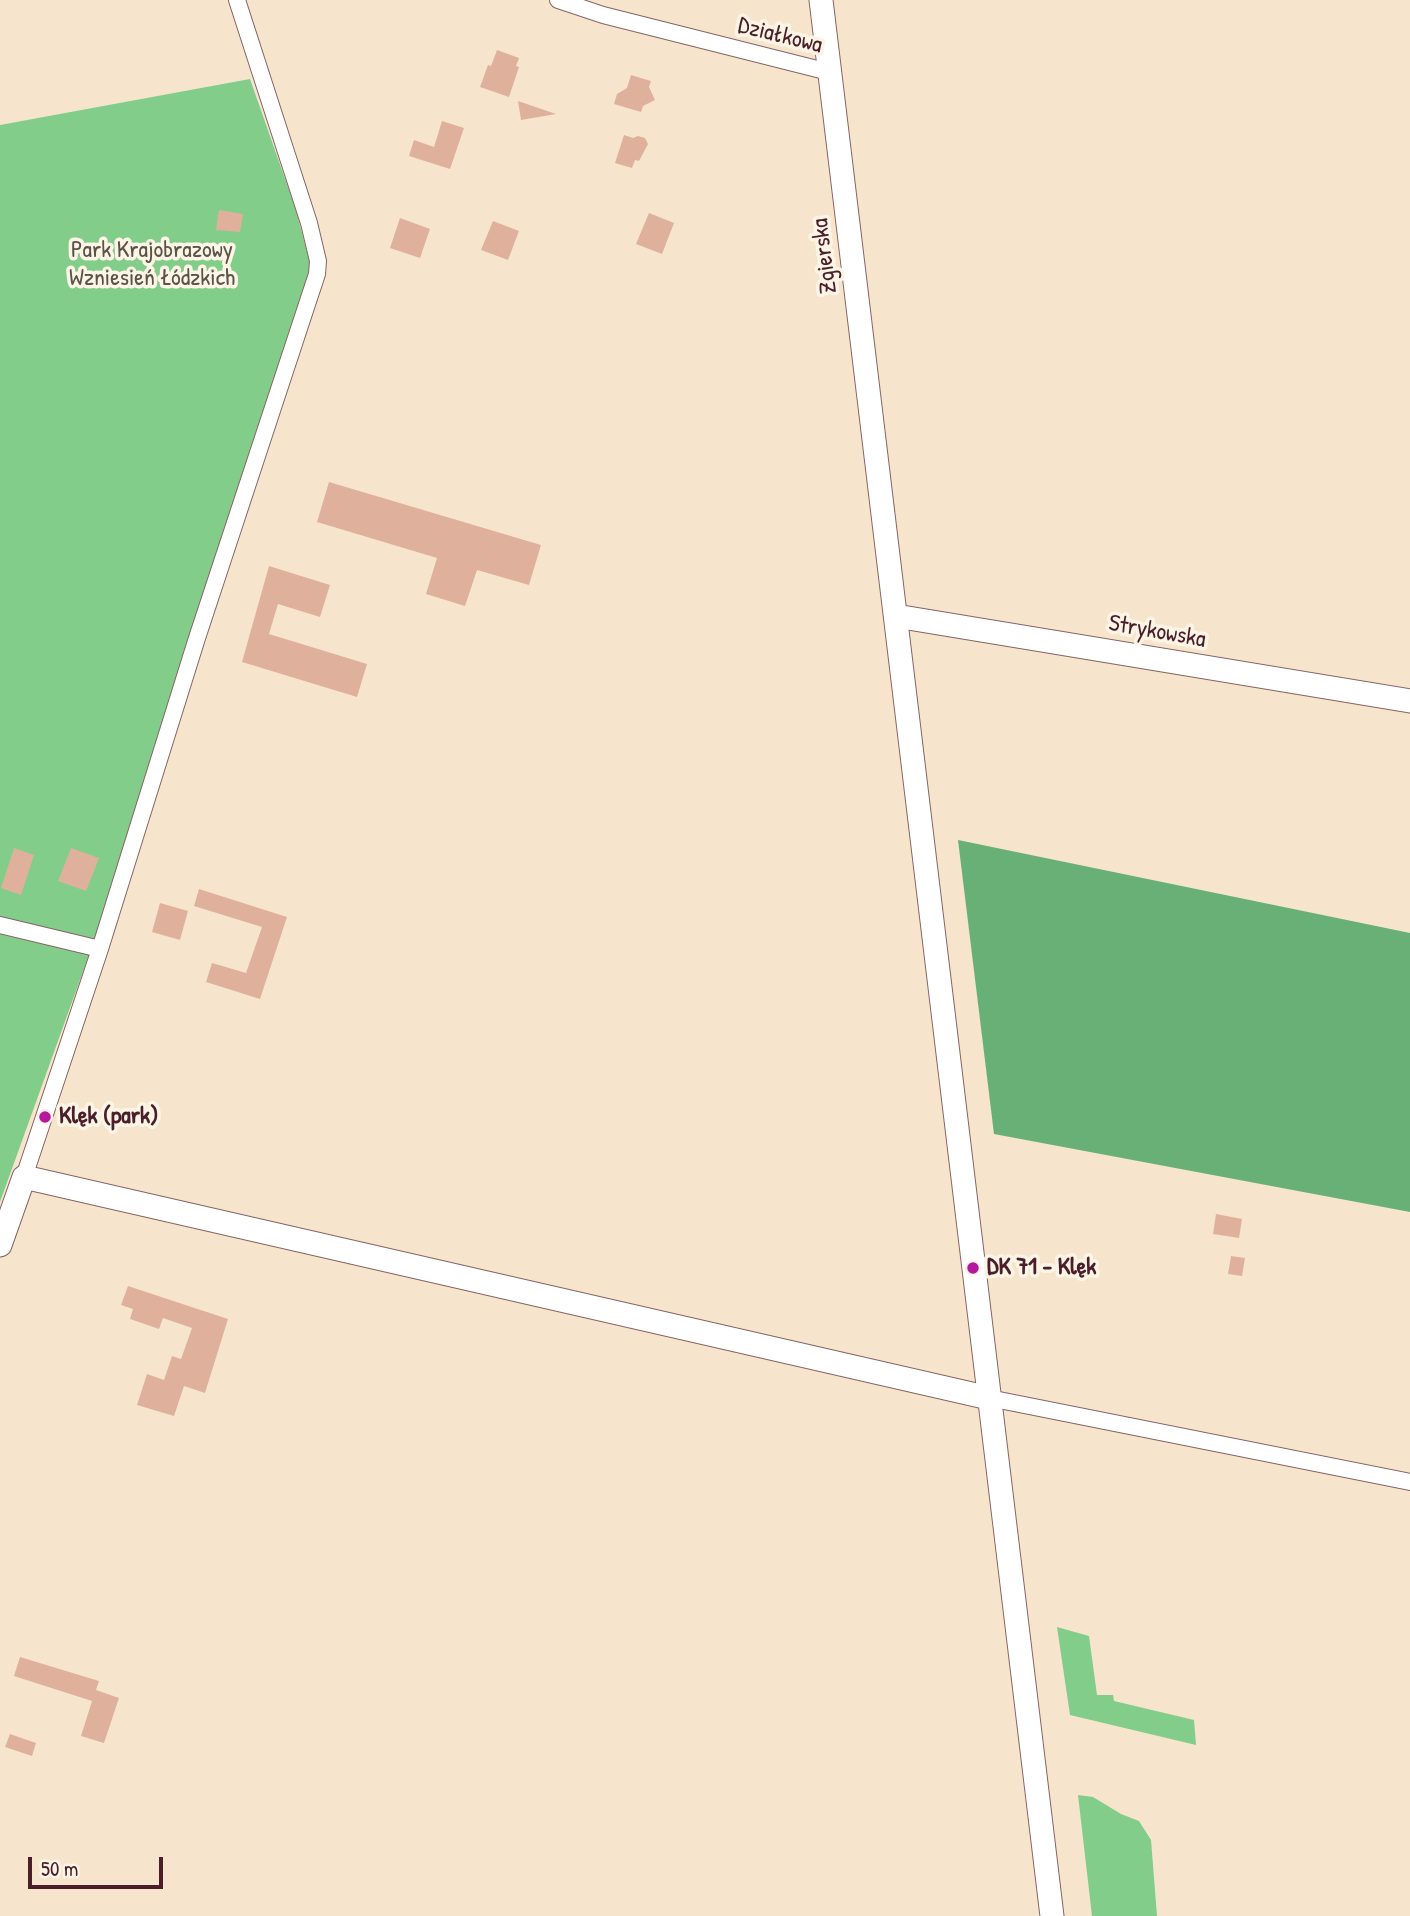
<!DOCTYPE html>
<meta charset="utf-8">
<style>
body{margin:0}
#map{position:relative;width:1410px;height:1916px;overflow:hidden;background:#f6e5cc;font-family:"Patrick Hand",sans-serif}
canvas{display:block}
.scale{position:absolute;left:28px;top:1857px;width:135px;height:32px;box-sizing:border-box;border:4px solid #4a1f2b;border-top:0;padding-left:9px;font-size:21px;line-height:24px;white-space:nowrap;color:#4a1f2b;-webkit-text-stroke:5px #fcf5e5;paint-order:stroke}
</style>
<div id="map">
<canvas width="1410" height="1916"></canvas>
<div class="scale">50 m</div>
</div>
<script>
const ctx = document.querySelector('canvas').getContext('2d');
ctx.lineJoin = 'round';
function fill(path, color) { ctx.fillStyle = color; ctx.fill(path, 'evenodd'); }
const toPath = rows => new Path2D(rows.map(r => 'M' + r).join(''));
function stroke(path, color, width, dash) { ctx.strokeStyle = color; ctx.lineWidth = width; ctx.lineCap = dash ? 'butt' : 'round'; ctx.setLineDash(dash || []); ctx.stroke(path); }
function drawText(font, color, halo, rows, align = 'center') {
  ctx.font = font + ' "Patrick Hand",sans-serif'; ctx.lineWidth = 7; ctx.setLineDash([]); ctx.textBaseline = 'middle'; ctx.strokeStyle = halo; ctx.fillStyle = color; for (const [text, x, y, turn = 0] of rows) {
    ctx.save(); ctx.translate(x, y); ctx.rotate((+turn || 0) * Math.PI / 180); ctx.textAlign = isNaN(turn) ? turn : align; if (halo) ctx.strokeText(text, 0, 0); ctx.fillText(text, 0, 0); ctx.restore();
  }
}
fill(toPath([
 [250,79,296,210,312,271,218,550,94,941,0,1202,0,125],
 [1057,1627,1089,1636,1097,1695,1113,1695,1114,1701,1194,1720,1196,1745,1070,1715],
 [1078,1795,1093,1797,1121,1814,1139,1821,1151,1840,1157,1916,1092,1916]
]), '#82cd8a');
fill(toPath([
 [958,840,1410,933,1410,1212,994,1134]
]), '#69b076');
fill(toPath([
 [497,50,519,58,516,66,519,67,509,97,480,87,488,65,491,66],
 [631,75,651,81,649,87,655,100,643,106,641,112,614,104,617,94,627,88],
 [518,101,556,114,521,120],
 [442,121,464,128,450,169,409,156,414,140,434,147],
 [624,135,633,138,638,136,645,138,648,144,639,161,635,160,632,168,615,163],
 [219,210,243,214,240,232,216,230],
 [649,213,674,223,662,254,636,244],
 [400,218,430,229,420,258,390,248],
 [493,221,519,231,508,260,481,250],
 [329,482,541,545,529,585,477,570,465,606,426,594,437,558,317,522],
 [269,566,330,585,320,617,278,604,269,634,367,664,357,697,242,662],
 [14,848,34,855,21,895,1,888],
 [71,848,99,858,86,891,58,881],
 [199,889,287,917,260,999,206,982,212,963,246,973,262,927,194,906],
 [160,903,188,911,180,940,152,932],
 [1216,1214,1242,1219,1239,1238,1213,1234],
 [1231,1256,1245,1258,1242,1276,1228,1274],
 [128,1286,228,1319,205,1393,184,1386,174,1416,137,1405,147,1374,164,1380,172,1356,181,1359,192,1328,163,1318,159,1329,130,1319,133,1309,121,1305],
 [20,1657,99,1681,96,1690,119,1698,104,1743,81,1736,92,1701,14,1676],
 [10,1734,36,1743,32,1756,5,1747]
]), '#dfb19d');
const street = toPath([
 [558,0,603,15,829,72],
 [0,925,100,949],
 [24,1177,100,949,197,638,317,274,318,261,309,223,237,0],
 [989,1398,1410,1482]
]);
const secondary = toPath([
 [821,0,1052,1916],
 [896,616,1410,701],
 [0,1245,24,1177,989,1398]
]);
stroke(street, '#866463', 18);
stroke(secondary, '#866463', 25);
stroke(street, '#fff', 16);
stroke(secondary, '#fff', 23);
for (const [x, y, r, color] of [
 [45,1117,7,"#b5179e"],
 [973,1268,7,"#b5179e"]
]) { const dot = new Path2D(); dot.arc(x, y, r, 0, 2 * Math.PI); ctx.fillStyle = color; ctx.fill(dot); stroke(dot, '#fcf5e5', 2.5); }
drawText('24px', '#4a1f2b', '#fcf5e5', [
 ["Działkowa",780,36,14],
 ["Zgierska",825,256,-97],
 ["Strykowska",1157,632,10]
]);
drawText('24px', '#5b5348', '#fcf5e5', [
 ["Park Krajobrazowy",152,251],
 ["Wzniesień Łódzkich",152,279]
]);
drawText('bold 24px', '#4a1f2b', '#fcf5e5', [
 ["Klęk (park)",59,1117],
 ["DK 71 - Klęk",987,1268]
], 'left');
</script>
